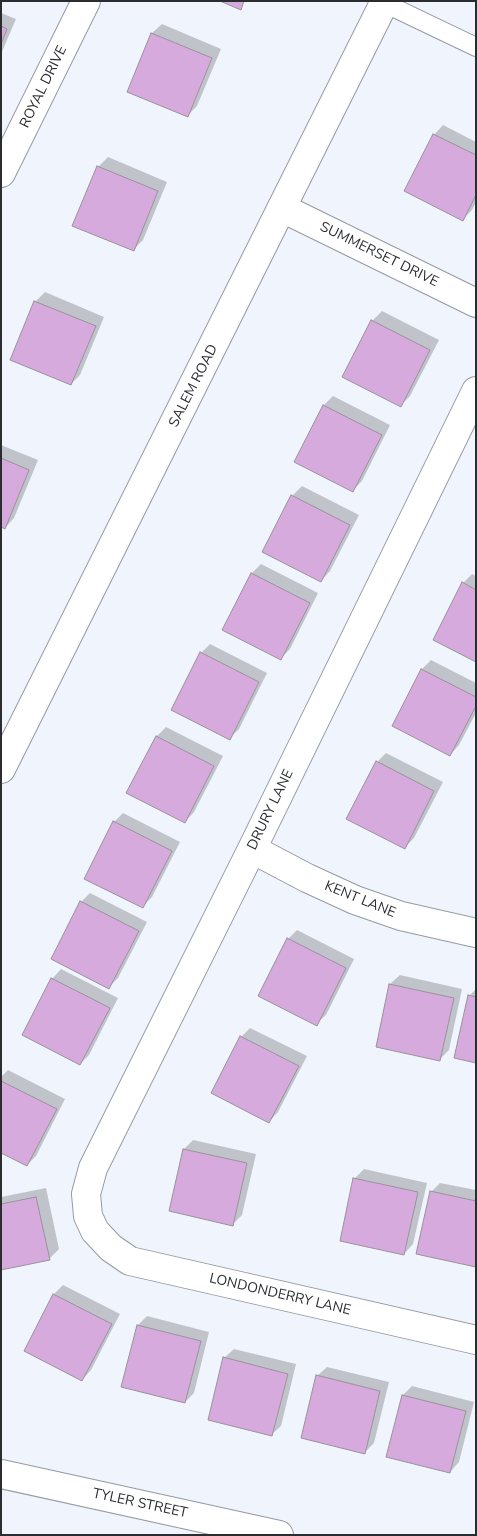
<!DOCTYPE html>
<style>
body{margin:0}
#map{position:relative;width:477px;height:1536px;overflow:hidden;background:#f0f5fd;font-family:"Nunito Sans",sans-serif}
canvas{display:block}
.frame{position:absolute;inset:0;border:2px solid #2a2c30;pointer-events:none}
</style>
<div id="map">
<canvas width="477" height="1536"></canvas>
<div class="frame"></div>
</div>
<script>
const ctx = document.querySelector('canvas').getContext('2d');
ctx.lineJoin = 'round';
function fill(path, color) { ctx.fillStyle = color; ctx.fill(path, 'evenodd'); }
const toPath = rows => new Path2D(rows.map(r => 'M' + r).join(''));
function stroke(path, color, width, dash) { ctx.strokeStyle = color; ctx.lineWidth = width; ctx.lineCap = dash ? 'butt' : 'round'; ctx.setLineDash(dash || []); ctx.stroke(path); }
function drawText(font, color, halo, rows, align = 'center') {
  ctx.font = font + ' "Nunito Sans",sans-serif'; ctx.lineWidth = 5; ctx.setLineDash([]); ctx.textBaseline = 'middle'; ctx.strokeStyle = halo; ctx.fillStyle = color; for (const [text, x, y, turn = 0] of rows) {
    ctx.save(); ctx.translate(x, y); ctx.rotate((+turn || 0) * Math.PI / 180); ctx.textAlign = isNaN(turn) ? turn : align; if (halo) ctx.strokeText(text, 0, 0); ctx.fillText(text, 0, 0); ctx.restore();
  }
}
fill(toPath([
 [1,13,16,19,1,54],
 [162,24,221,49,197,106,187,116,128,91,152,33],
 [443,125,476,142,476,202,472,210,463,219,434,135],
 [108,157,167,182,143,240,133,250,98,167],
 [45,292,104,317,80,375,71,384,11,359,35,302],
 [382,311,439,340,410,396,401,405,344,377,372,321],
 [333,396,390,425,362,481,352,491,296,462,324,405],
 [1,445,38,460,14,518,5,528,1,526],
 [302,486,359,515,330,571,321,581,264,552,292,496],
 [261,564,318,593,290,649,281,658,223,630,252,573],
 [472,574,476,576,476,661,463,583],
 [210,644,267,673,239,729,230,738,201,653],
 [431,660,476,683,476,713,459,745,450,755,422,669],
 [166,727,223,756,194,812,185,822,157,736],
 [386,753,443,782,414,838,405,847,377,762],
 [123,813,180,842,152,897,142,907,114,822],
 [90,893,147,922,118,978,109,987,81,902],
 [297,930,354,959,326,1015,316,1024,288,939],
 [61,969,118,998,89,1055,80,1064,52,979],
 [400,975,462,989,449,1050,440,1059,390,984],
 [476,989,476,1062,469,996],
 [250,1028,307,1056,278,1112,269,1122,241,1037],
 [8,1070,65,1099,36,1156,27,1165,1,1152,1,1077],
 [193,1140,256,1154,242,1215,233,1224,184,1149],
 [364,1169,427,1183,413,1244,404,1254,354,1179],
 [440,1183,476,1190,476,1266,431,1192],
 [46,1188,59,1249,49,1259,1,1268,1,1197],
 [63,1285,120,1314,91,1370,82,1380,54,1294],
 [147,1316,209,1332,194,1393,185,1402,138,1325],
 [234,1349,296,1364,281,1426,271,1435,224,1358],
 [327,1367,389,1382,374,1443,365,1452,317,1376],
 [412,1386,474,1402,459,1462,450,1472,403,1395]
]), '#0003');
const building = toPath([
 [220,1,244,1,241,10,220,1],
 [1,26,7,29,1,44,1,26],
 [151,33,212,58,188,117,127,92,151,33],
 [433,134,476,155,476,195,463,221,404,191,433,134],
 [97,166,158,191,134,251,72,226,97,166],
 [34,301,96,326,71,385,10,360,34,301],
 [371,320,430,350,401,407,342,377,371,320],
 [323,405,382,435,353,492,294,462,323,405],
 [1,458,29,470,5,529,1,527,1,458],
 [291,495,350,525,321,582,262,552,291,495],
 [251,573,310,603,281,660,222,630,251,573],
 [462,582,476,590,476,662,433,640,462,582],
 [200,652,259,682,230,740,171,710,200,652],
 [421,669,476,697,476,706,450,756,392,726,421,669],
 [156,736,214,766,185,823,126,793,156,736],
 [376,761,434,791,405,849,346,819,376,761],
 [113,821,172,851,143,908,84,879,113,821],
 [80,901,139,931,109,989,51,959,80,901],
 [287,938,346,968,317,1026,258,996,287,938],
 [51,978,110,1008,80,1065,22,1035,51,978],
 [389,984,454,998,440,1061,376,1047,389,984],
 [468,995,476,997,476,1063,454,1058,468,995],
 [240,1036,299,1066,269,1123,211,1093,240,1036],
 [1,1081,57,1109,27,1166,1,1153,1,1081],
 [183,1149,247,1163,233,1226,169,1211,183,1149],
 [353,1178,418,1192,404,1255,340,1241,353,1178],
 [430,1191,476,1201,476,1267,416,1254,430,1191],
 [36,1197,50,1260,1,1270,1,1204,36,1197],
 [53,1294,112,1324,82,1381,24,1351,53,1294],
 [137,1325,201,1341,185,1403,121,1387,137,1325],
 [223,1357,288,1374,272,1436,208,1420,223,1357],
 [316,1375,380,1391,365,1454,301,1438,316,1375],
 [402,1395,466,1411,450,1473,386,1457,402,1395]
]);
fill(building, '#d6aadd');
stroke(building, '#99919a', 1);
const lane = toPath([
 [384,3,476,47]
]);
const street = toPath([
 [1,173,86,1],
 [282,208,476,303],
 [476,391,252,849,93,1168,86,1194,88,1216,95,1231,111,1248,130,1261,476,1340],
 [252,849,307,878,355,900,401,916,476,933]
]);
const secondary = toPath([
 [1,769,385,1],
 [1,1474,279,1535]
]);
stroke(lane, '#949aa3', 20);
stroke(street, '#949aa3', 30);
stroke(secondary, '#949aa3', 30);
stroke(lane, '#fff', 18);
stroke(street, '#fff', 28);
stroke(secondary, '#fff', 28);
drawText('14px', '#2a2c30', '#fff', [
 ["ROYAL DRIVE",44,87,-64],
 ["SUMMERSET DRIVE",379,255,26],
 ["SALEM ROAD",194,386,-63],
 ["DRURY LANE",271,810,-64],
 ["KENT LANE",360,900,22],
 ["LONDONDERRY LANE",280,1295,13],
 ["TYLER STREET",140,1504,12]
]);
</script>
